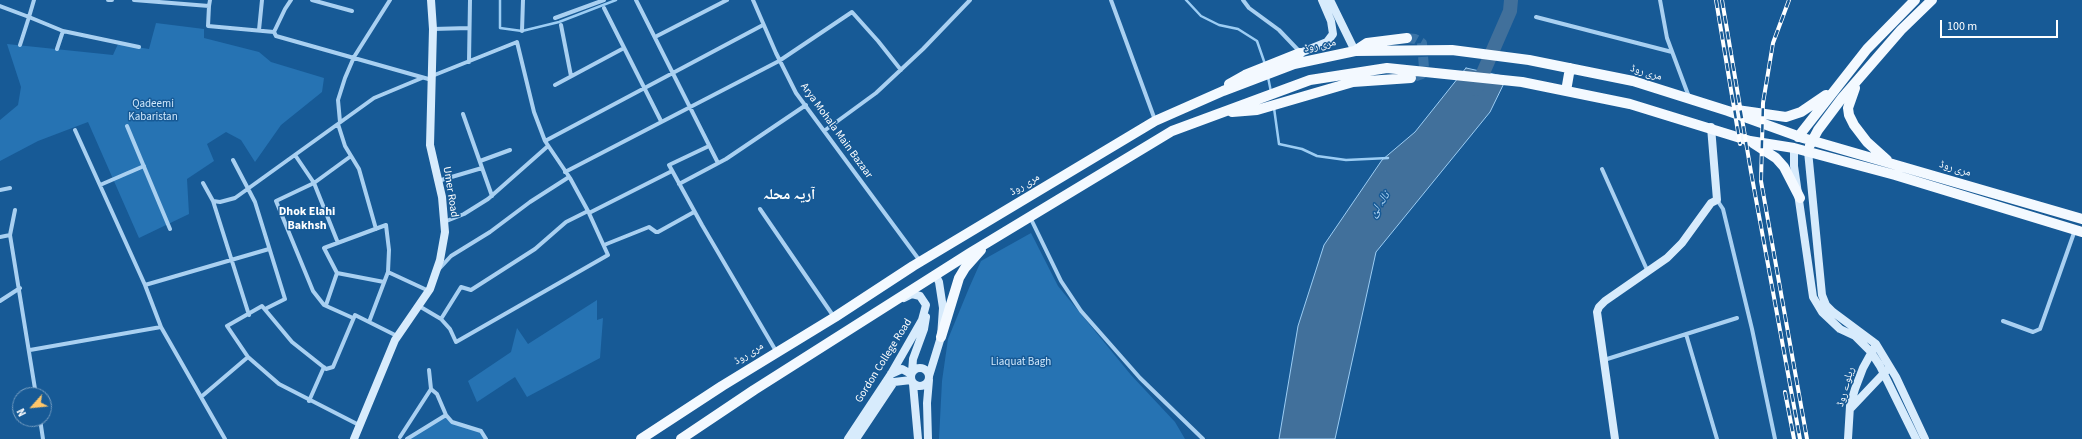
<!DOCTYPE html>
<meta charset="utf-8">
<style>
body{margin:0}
#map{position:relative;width:2082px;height:439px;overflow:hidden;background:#175a96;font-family:"Source Sans 3",sans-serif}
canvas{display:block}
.north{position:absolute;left:12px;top:387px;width:40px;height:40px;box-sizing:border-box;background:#175a96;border:1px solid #749cc0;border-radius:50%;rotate:243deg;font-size:11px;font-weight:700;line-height:16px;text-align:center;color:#fff}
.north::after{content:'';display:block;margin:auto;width:14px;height:18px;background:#ffc669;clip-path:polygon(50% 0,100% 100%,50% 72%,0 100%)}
.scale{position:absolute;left:1940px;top:20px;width:118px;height:18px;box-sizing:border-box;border:2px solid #fff;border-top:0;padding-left:5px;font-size:12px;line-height:14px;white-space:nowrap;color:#fff;-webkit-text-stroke:3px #175a96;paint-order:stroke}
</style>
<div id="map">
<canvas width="2082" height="439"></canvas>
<div class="north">N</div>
<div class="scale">100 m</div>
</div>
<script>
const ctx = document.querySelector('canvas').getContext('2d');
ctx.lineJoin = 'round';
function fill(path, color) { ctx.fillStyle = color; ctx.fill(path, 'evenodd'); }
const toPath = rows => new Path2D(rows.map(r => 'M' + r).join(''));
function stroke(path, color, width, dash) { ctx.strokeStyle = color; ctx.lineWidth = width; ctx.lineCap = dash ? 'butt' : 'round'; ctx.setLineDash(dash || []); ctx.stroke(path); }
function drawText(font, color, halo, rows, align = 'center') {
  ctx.font = font + ' "Source Sans 3","Noto Naskh Arabic",sans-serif'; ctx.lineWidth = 3; ctx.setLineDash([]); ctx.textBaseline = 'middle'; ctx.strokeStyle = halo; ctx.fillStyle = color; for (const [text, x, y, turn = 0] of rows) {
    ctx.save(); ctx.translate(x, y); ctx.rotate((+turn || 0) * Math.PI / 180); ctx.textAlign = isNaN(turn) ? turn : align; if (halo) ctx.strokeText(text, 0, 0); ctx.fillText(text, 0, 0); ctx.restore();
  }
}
fill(toPath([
 [156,23,204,29,204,38,259,52,271,62,324,78,322,92,281,125,255,162,241,140,226,132,207,144,214,161,187,179,189,214,139,238,88,122,38,141,0,161,0,120,18,105,21,87,7,44,113,55,118,44,149,49],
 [1031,233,1058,286,1131,375,1175,422,1185,439,939,439,942,381,948,339,969,288,981,261],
 [597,300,597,320,603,318,600,358,527,397,515,377,477,402,468,381,511,352,517,328,528,344],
 [446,415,452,422,481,431,486,439,407,439]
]), '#2673b3');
const water = toPath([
 [1466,68,1507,77,1490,112,1376,252,1335,439,1279,439,1298,326,1324,245,1382,160,1415,132,1466,68]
]);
fill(water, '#41709b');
stroke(water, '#9ccdf4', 1);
stroke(toPath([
 [500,0,500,28,522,31,559,22,616,0],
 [1186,0,1201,16,1219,25,1238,29,1257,41,1265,64],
 [1268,77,1271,92],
 [1274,108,1279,144,1302,149,1317,156,1346,160,1388,158]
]), '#9ccdf4', 2.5);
stroke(toPath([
 [1476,89,1510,11,1511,0]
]), '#41709b', 14);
stroke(toPath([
 [1407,38,1415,39,1422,43,1424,68,1422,74,1411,78]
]), '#3a73a6', 10, [10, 5]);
stroke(toPath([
 [34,0,29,17,63,31,139,47],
 [108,0,112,0],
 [134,0,209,6,210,0],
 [312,0,352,11],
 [636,0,718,163],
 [753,0,776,53,796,93,920,261],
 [1111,0,1155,120],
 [1243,0,1249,8,1279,30,1300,52],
 [1660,0,1667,38,1689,97],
 [0,6,29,17,20,45],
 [209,6,208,26,274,32,276,36,432,80],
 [604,8,661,121],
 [1536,17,1672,52],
 [555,18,604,0],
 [561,25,571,76],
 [433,29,469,28],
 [259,30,262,0],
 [522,31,523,0],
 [274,32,285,9,291,0],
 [655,37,727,0],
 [57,49,63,31],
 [469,62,470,0],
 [555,85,624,48],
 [463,114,492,196],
 [340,122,338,100,345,78,354,57,390,0],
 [338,124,345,146,359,169,376,229],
 [127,126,170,229],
 [824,131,876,93,923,49,970,0],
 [545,141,763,25],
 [709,146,669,165,702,225,776,351],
 [295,155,314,183,338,243],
 [351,156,314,183,276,201,313,291,324,305,353,318],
 [233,160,255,202,285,299,265,309],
 [480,161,510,150],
 [1602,169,1648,272],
 [565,172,779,61,852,12,878,41,901,70],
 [438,181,482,168],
 [203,183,213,201,220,202,235,198,374,98,422,78],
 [679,184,726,159,806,105],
 [100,185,144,166],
 [0,190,10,188],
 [1717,200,1723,209,1752,329,1775,439],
 [213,201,249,315],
 [760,209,834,317],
 [15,210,10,235,36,395],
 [589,213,672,171],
 [1030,217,1061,281,1081,311,1140,378,1203,439],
 [444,222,464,214,488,199,548,146],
 [0,237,10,235],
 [604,245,649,227,656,232,658,232,694,212],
 [439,269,451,256,490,232,530,202,569,177],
 [388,272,429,291],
 [337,273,384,282],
 [145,285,269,249],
 [0,301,20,288],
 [326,305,337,273,324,248,386,225,389,250,388,272,369,322],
 [419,306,441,319,450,329,456,342,608,255,588,211,570,178,545,141,534,112,517,42,432,76],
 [441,319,461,287,471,290,535,249,566,222,588,211],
 [2003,321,2033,332,2040,329,2075,230],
 [161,327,225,439],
 [1686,334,1717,439],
 [30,350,161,327,145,285,75,130],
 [1604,360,1737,318],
 [431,389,437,394,446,415,452,422,481,431,486,439],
 [201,397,248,357],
 [309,401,324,367],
 [40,419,43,439],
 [359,425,279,384,248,357,227,326,262,306,292,342,326,369,333,367,355,315,397,336],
 [400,437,431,389,429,370],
 [407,439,446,415]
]), '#a9d0f1', 4);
stroke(toPath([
 [1330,0,1355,51],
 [1300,53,1327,42,1333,34,1331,21,1322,0],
 [1794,148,1794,166,1813,297,1822,312,1840,329,1855,336,1871,352,1880,366,1916,439],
 [1808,151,1822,295,1826,305,1833,312,1876,344,1896,377,1925,439],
 '911 377a9 9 0 1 1 18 0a9 9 0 1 1-18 0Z',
 [912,372,913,359,924,329,926,317],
 [891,374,902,369,911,374],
 [929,376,941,337,943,308,939,282,936,276],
 [913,384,918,439],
 [1851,408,1887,370],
 [354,439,395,340,430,289,440,260,445,232,442,197,430,145,433,29,431,0],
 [848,439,891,374,922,320,926,305,920,296,912,294,904,298],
 [856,439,894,382,911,380],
 [928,439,927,403,929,380],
 [1615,439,1597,312,1599,307,1605,301,1667,258,1682,243,1711,203,1717,200,1711,127],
 [1848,439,1850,406,1855,389,1863,368,1874,348]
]), '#d7ebfc', 8);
stroke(toPath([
 [1355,51,1367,43,1407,38],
 [1229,84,1245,75,1300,53],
 [1855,88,1848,108,1849,115,1854,125,1867,142,1887,160],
 [1566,91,1570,68],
 [1737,110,1786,117,1801,112,1826,95],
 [1232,112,1257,110,1353,82,1411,78],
 [1798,137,1867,49,1915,0],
 [1753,143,1776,158,1784,167,1800,198],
 [1810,145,1818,130,1842,98,1901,30,1932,0],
 [941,337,959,278,965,268,981,250],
 [641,439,722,386,835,317,913,266,1155,121,1223,91,1294,64,1355,51,1452,50,1529,60,1633,81,1728,111,1803,138,2082,219],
 [681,439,754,390,970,253,1172,131,1310,80,1387,68,1522,82,1630,104,1750,141,1794,148,1895,175,2082,232]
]), '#f3f9ff', 10);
const rail = toPath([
 [1716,0,1740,144],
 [1722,0,1751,172,1800,439],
 [1789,0,1773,43,1763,103,1761,181,1807,439],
 [1785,392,1794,439]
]);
stroke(rail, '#fff', 4);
stroke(rail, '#175a96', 2.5, [8]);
drawText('11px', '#fff', '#175a96', [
 ["مری روڈ",1320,46,-12],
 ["مری روڈ",1646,73,16],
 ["Arya Mohala Main Bazaar",836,131,54],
 ["مری روڈ",1955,169,16],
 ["مری روڈ",1025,185,-31],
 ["Umer Road",450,192,81],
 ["مری روڈ",749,354,-32],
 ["Gordon College Road",884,361,-58],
 ["ریلوے روڈ",1846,387,-74]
]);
drawText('11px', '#d0e8fc', '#175a96', [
 ["Qadeemi",153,105],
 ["Kabaristan",153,118],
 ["Liaquat Bagh",1021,363]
]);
drawText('italic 12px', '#b5daf8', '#175a96', [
 ["نالہ لئ",1380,205,-56]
]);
drawText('bold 12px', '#fff', '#175a96', [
 ["Dhok Elahi",307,212],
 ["Bakhsh",307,226]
]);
drawText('bold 15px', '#fff', '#175a96', [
 ["آریہ محلہ",789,196]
]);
</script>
